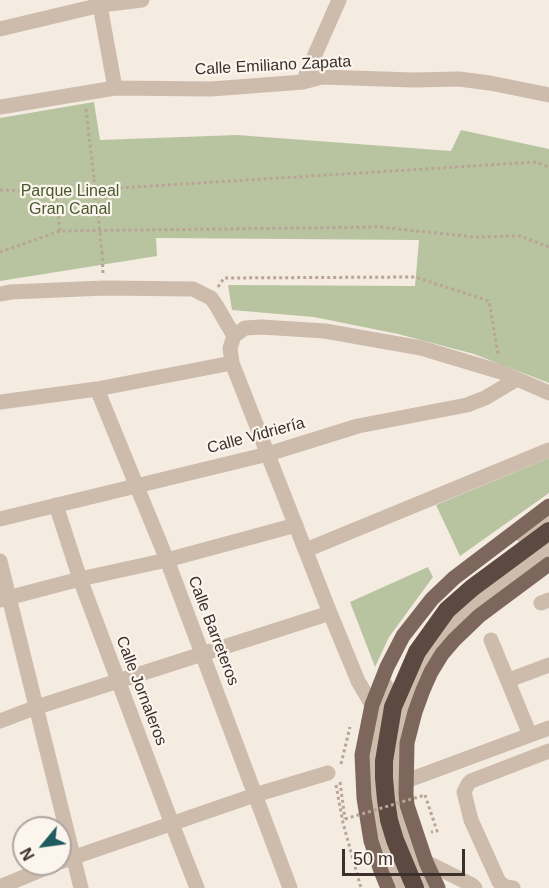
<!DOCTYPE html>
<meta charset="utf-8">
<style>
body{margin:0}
#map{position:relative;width:549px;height:888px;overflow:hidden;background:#f4ebe1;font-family:Helvetica,sans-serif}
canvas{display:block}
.north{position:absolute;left:12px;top:816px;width:60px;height:60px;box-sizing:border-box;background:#fbf5ee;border:2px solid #aea6a0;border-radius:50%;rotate:241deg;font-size:16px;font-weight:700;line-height:24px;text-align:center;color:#3b302b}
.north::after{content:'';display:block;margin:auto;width:21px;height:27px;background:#1f5a5e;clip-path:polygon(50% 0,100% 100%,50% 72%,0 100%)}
.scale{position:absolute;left:342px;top:849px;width:123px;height:27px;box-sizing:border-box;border:3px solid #3b302b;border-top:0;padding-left:8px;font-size:18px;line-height:21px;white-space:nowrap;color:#3b302b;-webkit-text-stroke:4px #fbf5ee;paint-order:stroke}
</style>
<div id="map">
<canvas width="549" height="888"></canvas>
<div class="north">N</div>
<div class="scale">50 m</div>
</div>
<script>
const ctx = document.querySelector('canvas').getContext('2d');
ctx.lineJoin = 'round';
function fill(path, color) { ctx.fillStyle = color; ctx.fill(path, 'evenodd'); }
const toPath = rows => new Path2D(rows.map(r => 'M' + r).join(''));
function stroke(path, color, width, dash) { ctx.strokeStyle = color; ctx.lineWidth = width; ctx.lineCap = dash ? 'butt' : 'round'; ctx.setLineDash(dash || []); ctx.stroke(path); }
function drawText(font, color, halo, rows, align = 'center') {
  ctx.font = font + ' Helvetica,sans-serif'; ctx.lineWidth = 4.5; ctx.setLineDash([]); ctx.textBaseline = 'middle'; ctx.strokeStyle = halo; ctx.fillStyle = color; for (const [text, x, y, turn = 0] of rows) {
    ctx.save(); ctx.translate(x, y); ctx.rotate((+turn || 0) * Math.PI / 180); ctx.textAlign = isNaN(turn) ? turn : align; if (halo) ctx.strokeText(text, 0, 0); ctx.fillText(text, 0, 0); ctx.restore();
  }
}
fill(toPath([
 [94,102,100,140,237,135,451,151,461,130,549,149,549,383,474,354,398,334,314,317,232,310,228,285,415,286,419,240,156,238,157,256,0,281,0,118],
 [549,458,549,493,460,556,436,505],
 [428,567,433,577,389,637,375,667,350,602]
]), '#b8c4a0');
stroke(toPath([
 [86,109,94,179],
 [0,190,55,192,536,162,549,167],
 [55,192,60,231],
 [0,252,60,231,380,227,474,237,520,236,549,247],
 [102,252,103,274],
 [218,287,224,278,415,277,489,301,498,354],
 [341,764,350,727],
 [340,782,345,819],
 [336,785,343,823,361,888],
 [425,795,437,831,431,832]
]), '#b9a596', 3, [3, 3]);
stroke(toPath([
 [99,0,115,88],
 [0,29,101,5,142,0],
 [303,82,339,0],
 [0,107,115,88,211,89,303,82,322,77,413,80,459,79,490,83,549,95],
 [0,294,11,292,105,288,193,289,211,298,216,305,234,336],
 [234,336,230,348,232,363,330,613,358,681,372,705],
 [234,336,245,328,261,327,325,331,421,348,501,372,549,393],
 [97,389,167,560,290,888],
 [0,402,97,389,232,363],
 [56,505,80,579,172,824,197,888],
 [0,519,268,454,358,426,467,405,485,398,517,379],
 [522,535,549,516],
 [306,550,549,450],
 [0,561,81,888],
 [0,600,80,579,167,560,296,525],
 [541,603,549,600],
 [491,640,530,735],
 [509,680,549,665],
 [386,686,376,719,370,779,371,801,378,835,397,888],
 [0,721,37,707,330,613],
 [406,781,549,728],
 [60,862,255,795,328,773],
 [426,862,472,885,475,888],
 [0,887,55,864],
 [427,888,413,855,402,825,395,793,397,751,405,711,418,678,438,642,464,614,549,546],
 [513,888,506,887,499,882,471,820,464,792,468,784,471,781,549,751]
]), '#cdbbac', 15);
stroke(toPath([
 [388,888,381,871,371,841,364,798,362,755,372,705,387,667,403,636,432,599,454,578,549,506],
 [438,888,426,862,407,805,406,794,407,743,415,712,423,690,431,672,442,654,454,640,479,616,549,564]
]), '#7d675c', 15);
stroke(toPath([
 [415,888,395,840,389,820,386,800,384,778,384,761,393,707,417,652,447,610,472,588,549,531]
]), '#5c4a42', 18);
stroke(toPath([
 [94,179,102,252],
 [345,819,425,795]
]), '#b9a596', 3, [3, 3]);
drawText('16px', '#3b302b', '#fbf5ee', [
 ["Calle Emiliano Zapata",273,66,-3],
 ["Calle Vidriería",256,436,-15],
 ["Calle Barreteros",213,631,69],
 ["Calle Jornaleros",141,691,69]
]);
drawText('16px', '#4a5a2e', '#fbf5ee', [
 ["Parque Lineal",70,192],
 ["Gran Canal",70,210]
]);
</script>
